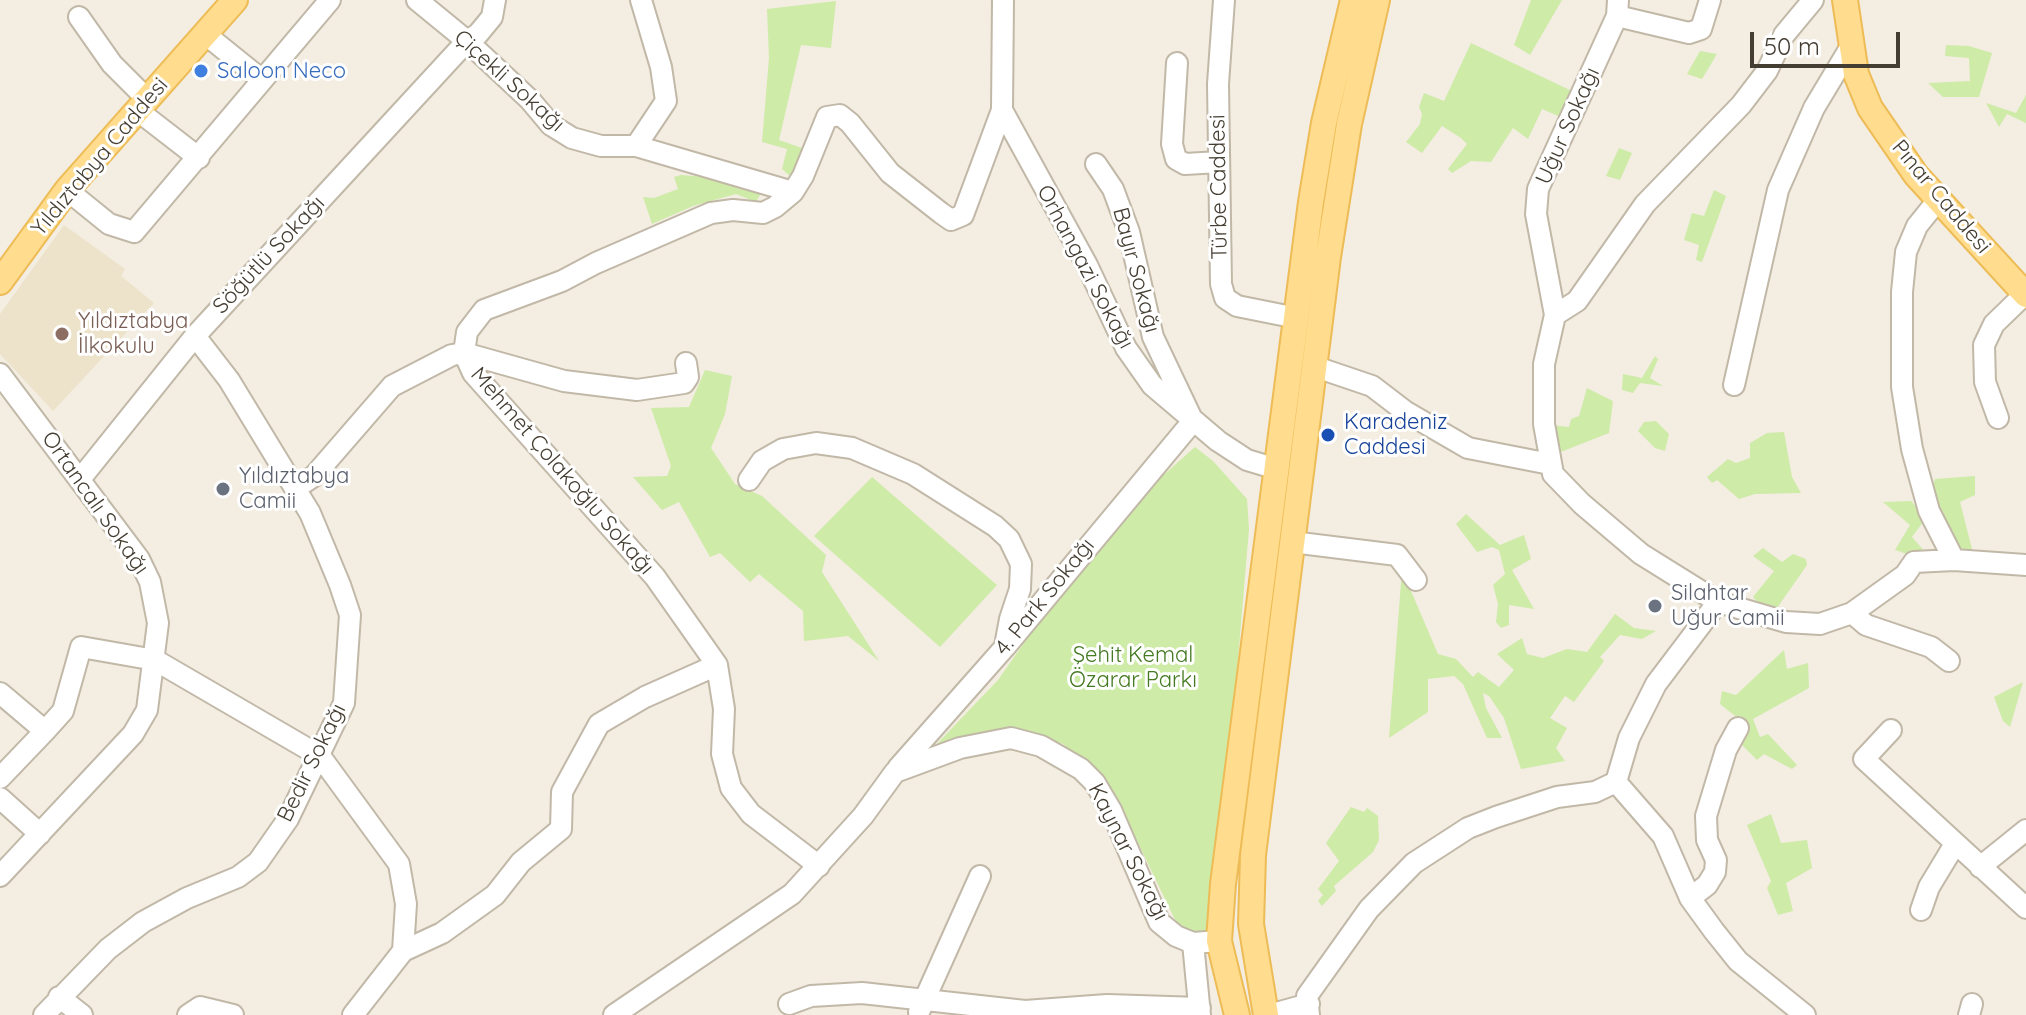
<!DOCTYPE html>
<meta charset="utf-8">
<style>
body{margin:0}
#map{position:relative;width:2026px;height:1015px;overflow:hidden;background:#f3ede2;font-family:Quicksand,sans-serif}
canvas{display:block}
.scale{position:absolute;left:1750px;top:32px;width:150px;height:36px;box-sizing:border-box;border:4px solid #443d32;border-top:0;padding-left:10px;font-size:24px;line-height:28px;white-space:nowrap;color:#443d32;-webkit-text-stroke:6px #fff;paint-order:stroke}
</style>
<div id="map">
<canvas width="2026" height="1015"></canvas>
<div class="scale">50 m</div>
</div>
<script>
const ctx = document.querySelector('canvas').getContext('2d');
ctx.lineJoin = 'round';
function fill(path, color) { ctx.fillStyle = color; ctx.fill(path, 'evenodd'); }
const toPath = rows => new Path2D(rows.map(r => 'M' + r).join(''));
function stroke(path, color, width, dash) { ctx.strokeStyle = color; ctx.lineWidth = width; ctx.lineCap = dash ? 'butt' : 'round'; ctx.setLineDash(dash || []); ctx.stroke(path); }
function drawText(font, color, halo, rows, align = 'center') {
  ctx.font = font + ' Quicksand,sans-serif'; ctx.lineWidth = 6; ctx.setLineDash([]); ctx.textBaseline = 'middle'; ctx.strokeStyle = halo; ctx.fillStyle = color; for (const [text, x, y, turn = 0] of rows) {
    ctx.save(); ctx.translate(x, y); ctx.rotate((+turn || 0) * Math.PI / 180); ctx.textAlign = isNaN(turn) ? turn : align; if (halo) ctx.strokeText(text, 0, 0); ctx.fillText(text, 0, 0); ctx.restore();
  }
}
fill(toPath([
 [64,225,125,269,121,276,154,303,53,411,0,354,0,314]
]), '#ede3ca');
fill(toPath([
 [1531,0,1562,0,1530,55,1514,45],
 [836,1,831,48,801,45,779,140,802,148,792,178,782,169,787,149,762,142,769,58,767,9],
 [1471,43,1576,93,1563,118,1542,109,1528,139,1513,128,1491,162,1471,161,1452,173,1448,169,1467,144,1461,138,1442,126,1422,153,1406,142,1420,124,1422,114,1419,107,1424,93,1444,101],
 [1946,45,1969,46,1992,53,1979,97,1943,97,1928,83,1970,81,1969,58,1945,56],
 [1700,51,1717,54,1702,79,1687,74],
 [2026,95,2026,123,2007,114,1999,127,1986,103,2016,113],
 [1619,148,1632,153,1620,180,1606,176],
 [681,175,705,177,761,193,756,202,736,194,693,206,652,224,643,197,654,198,678,189,674,177],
 [1714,190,1726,196,1702,262,1696,260,1699,245,1684,240,1692,213,1704,216],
 [1655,356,1658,359,1650,378,1663,386,1640,383,1633,393,1622,390,1623,374,1642,378],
 [705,370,732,376,725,414,711,448,735,484,762,496,826,555,822,572,879,661,848,636,804,641,803,611,759,574,750,582,720,553,710,557,679,502,662,510,633,477,667,476,671,466,651,408,689,407],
 [1587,388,1613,401,1609,433,1553,455,1549,425,1569,427,1571,419,1579,416],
 [1656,421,1669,434,1665,451,1655,448,1638,431,1644,422],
 [1784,432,1792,477,1801,493,1755,494,1739,499,1717,480,1712,483,1707,477,1728,459,1736,463,1750,458,1750,443,1767,433],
 [1195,447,1213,461,1247,499,1249,529,1237,671,1207,935,1179,928,1113,791,1063,744,1005,728,932,749,998,680,1063,587,1149,488],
 [1975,476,1975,495,1960,502,1973,553,1952,544,1930,496,1935,479],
 [872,477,997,585,940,647,814,536],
 [1911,501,1926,518,1912,537,1926,553,1919,558,1895,550,1910,525,1883,502],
 [1466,514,1500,545,1524,535,1531,559,1512,570,1534,609,1509,605,1509,625,1501,628,1496,622,1498,604,1493,585,1505,574,1499,550,1492,547,1477,552,1456,524],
 [1763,548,1782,562,1793,554,1806,559,1807,565,1777,608,1762,607,1753,597,1774,571,1753,556],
 [1402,570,1438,654,1456,659,1473,677,1478,672,1499,687,1514,670,1497,654,1522,638,1527,654,1543,658,1567,649,1587,652,1615,614,1634,628,1656,631,1642,639,1620,635,1600,657,1604,661,1574,702,1565,696,1550,718,1567,728,1556,748,1565,761,1521,769,1504,718,1489,696,1483,693,1486,708,1502,738,1487,738,1463,684,1454,676,1428,679,1428,712,1389,738],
 [1784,650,1787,669,1808,663,1809,688,1753,719,1760,737,1768,734,1797,765,1792,769,1764,754,1757,760,1738,741,1744,723,1720,704,1722,691,1736,695],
 [2023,682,2010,727,2003,721,1994,697],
 [1351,807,1364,812,1367,808,1378,816,1379,840,1373,852,1334,886,1336,891,1322,906,1318,901,1323,895,1318,889,1339,861,1326,843],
 [1771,814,1781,843,1807,840,1812,868,1786,883,1793,911,1778,915,1767,888,1771,881,1747,825]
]), '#ceeba7');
const minor = toPath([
 [417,0,467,41,530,100,551,125,572,138,601,146,636,146,793,192],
 [1224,0,1218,84,1221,284,1225,298,1237,306,1297,318],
 [1618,0,1617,16,1538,189,1536,214,1555,315,1544,364,1544,424,1553,474,1582,504,1641,554,1718,602,1786,622,1820,624,1852,613,1905,575,1914,562,1954,560,2026,565],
 [1617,16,1689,33,1701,29,1710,0],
 [79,17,112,64,147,99],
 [205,34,262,80],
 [1177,63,1172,144,1176,159,1185,164,1219,162],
 [137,110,199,158],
 [1002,110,1003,0],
 [636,146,666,101,661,67,641,0],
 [1096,164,1113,189,1129,232,1153,337,1191,417],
 [67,190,109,224,134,232,330,0],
 [1938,200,1917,226,1906,252,1902,292,1902,387,1912,449,1929,511,1954,560],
 [1555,315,1577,301,1645,204,1741,105,1767,71,1784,35,1813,0],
 [1313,366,1372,386,1406,412,1468,448,1550,464],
 [0,374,139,559,150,582,158,623,147,710,133,734,0,876],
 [1734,385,1778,190,1814,108,1853,43],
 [1998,418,1985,382,1984,345,1994,324,2025,294],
 [81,478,195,336,467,41,478,34,492,17,495,0],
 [749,480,762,461,783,449,816,443,852,448,913,474,995,526,1009,539,1021,564,1020,589,1010,619,1005,646],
 [296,488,314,476,392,386,452,355,464,353,564,381,637,390,684,383,688,377,686,363],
 [1292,542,1397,555,1416,580],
 [1852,613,1866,625,1931,647,1949,661],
 [0,693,45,731,63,711,81,647,155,660,320,756,399,864,406,904,403,951],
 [1891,730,1864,759,2026,908],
 [898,768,1005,647,1193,421],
 [0,778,45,731],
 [1616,782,1663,836,1690,898,1714,931,1738,961,1805,1015],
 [1616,782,1629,738,1656,684,1718,602],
 [0,798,40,834],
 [819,866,751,814,731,788,722,754,724,709,717,665,655,577,473,373,464,353,467,332,484,310,562,281,596,263,711,213,733,210,763,213,775,207,793,192,803,176,827,117,840,115,850,123,890,173,941,213,951,220,963,215,1002,110,1087,265,1126,348,1152,385,1218,441,1247,460,1277,469],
 [1980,867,2026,830],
 [1690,898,1707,885,1715,872,1716,860,1707,840,1706,816,1726,750,1738,728],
 [1921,910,1929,887,1955,844],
 [1193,943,1200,1015],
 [59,997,82,1015],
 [789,1004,811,996,862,993,1025,1011,1107,1005,1200,1008],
 [919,1012,980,876],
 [44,1015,108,949,143,922,187,898,238,877,258,862,288,819,344,703,350,615,340,585,310,513,229,380,195,336],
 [188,1015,200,1007,233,1015],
 [353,1015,403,951,442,933,495,895,521,862,561,829,562,792,599,724,645,697,717,665],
 [614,1015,792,894,863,816,895,772,960,748,1011,738,1041,746,1081,769,1095,783,1111,810,1159,922,1176,936,1193,943,1219,941],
 [1269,1015,1309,1004],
 [1309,1015,1307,996,1369,909,1414,863,1468,828,1496,817,1557,797,1595,792,1616,782],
 [1969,1015,1972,1004]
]);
const major = toPath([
 [1845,0,1856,74,1870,108,1916,175,2026,295],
 [0,282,67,190,235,0],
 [1237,1015,1219,941,1223,884,1311,202,1324,123,1353,0],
 [1266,1015,1251,924,1253,855,1328,257,1349,124,1377,0]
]);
stroke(minor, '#c1b8a7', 24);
stroke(major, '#edbc56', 28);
stroke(minor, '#fff', 20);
stroke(major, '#ffdc8e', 24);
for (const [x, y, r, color] of [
 [201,71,8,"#3f7fe0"],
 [62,334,8,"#8d6e63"],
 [1328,435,8,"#1a4fb4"],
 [223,489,8,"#6b7280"],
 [1655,606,8,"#6b7280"]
]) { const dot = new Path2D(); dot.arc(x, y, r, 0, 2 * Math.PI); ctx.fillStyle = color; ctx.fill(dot); stroke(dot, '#fff', 3); }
drawText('22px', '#366cbe', '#fff', [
 ["Saloon Neco",217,71]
], 'left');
drawText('22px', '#443d32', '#fff', [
 ["Çiçekli Sokağı",509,81,42],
 ["Uğur Sokağı",1568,126,-66],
 ["Yıldıztabya Caddesi",100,157,-50],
 ["Türbe Caddesi",1219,187,-91],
 ["Pınar Caddesi",1941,197,50],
 ["Söğütlü Sokağı",269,255,-47],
 ["Orhangazi Sokağı",1085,267,62],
 ["Bayır Sokağı",1136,270,75],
 ["Mehmet Çolakoğlu Sokağı",562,471,49],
 ["Ortancalı Sokağı",95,503,55],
 ["4. Park Sokağı",1045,597,-51],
 ["Bedir Sokağı",312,763,-64],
 ["Kaynar Sokağı",1128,852,63]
]);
drawText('22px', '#785e54', '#fff', [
 ["Yıldıztabya",78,321],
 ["İlkokulu",78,346]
], 'left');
drawText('22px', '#164399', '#fff', [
 ["Karadeniz",1344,422],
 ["Caddesi",1344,447]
], 'left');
drawText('22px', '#5b616d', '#fff', [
 ["Yıldıztabya",239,476],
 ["Camii",239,501],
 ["Silahtar",1671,593],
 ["Uğur Camii",1671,618]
], 'left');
drawText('22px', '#457a22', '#fff', [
 ["Şehit Kemal",1133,655],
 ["Özarar Parkı",1133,680]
]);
</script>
